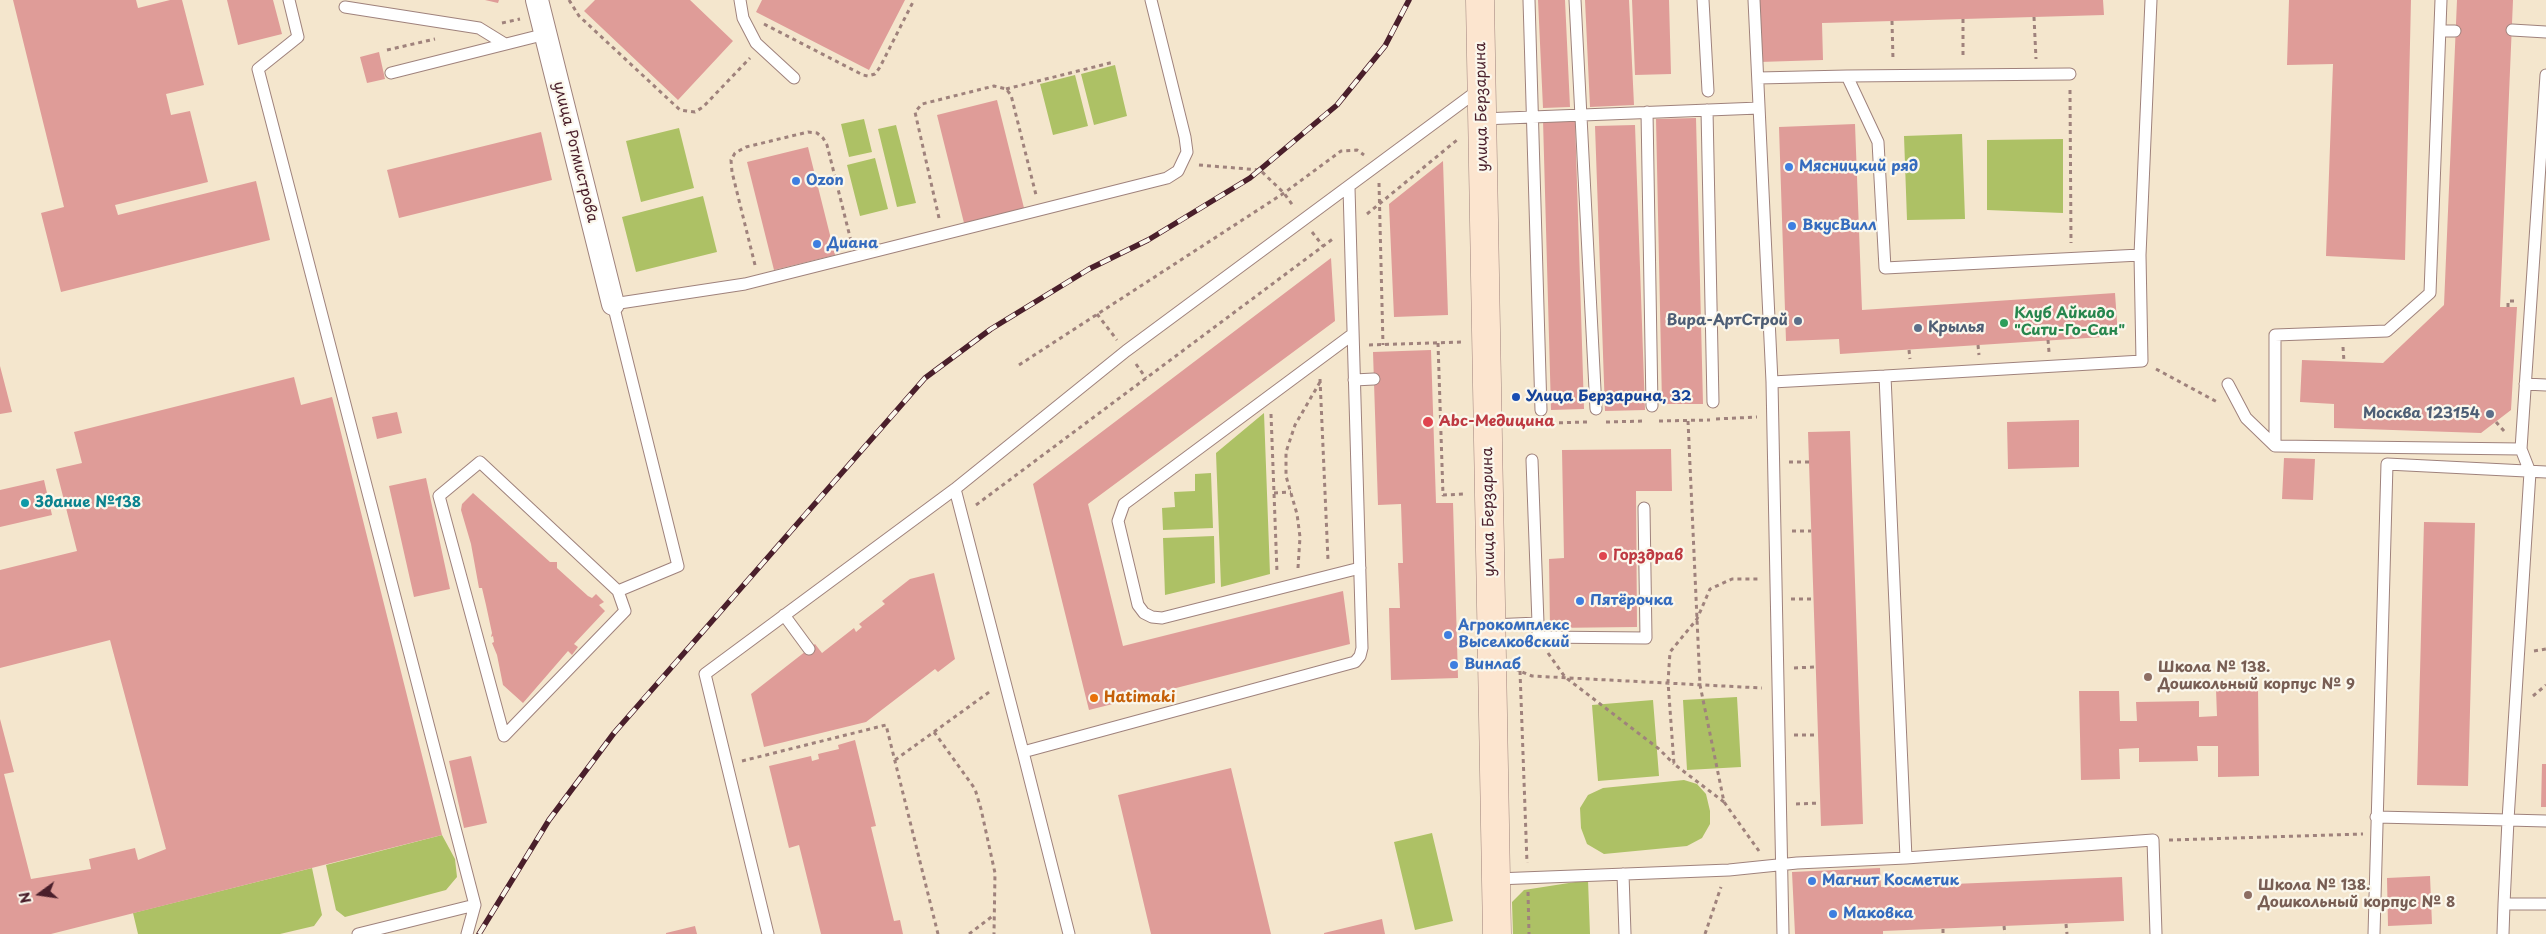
<!DOCTYPE html>
<meta charset="utf-8">
<style>
body{margin:0}
#map{position:relative;width:2546px;height:934px;overflow:hidden;background:#f4e6cd;font-family:"Playpen Sans",sans-serif}
canvas{display:block}
.north{position:absolute;left:15px;top:869px;width:50px;height:50px;-webkit-text-stroke:4px #fbf7ec;paint-order:stroke;rotate:256deg;font-size:14px;font-weight:700;line-height:20px;text-align:center;color:#4a1f2b}
.north::after{content:'';display:block;margin:auto;width:18px;height:22px;background:#4a1f2b;clip-path:polygon(50% 0,100% 100%,50% 72%,0 100%)}
</style>
<div id="map">
<canvas width="2546" height="934"></canvas>
<div class="north">N</div>
</div>
<script>
const ctx = document.querySelector('canvas').getContext('2d');
ctx.lineJoin = 'round';
function fill(path, color) { ctx.fillStyle = color; ctx.fill(path, 'evenodd'); }
const toPath = rows => new Path2D(rows.map(r => 'M' + r).join(''));
function stroke(path, color, width, dash) { ctx.strokeStyle = color; ctx.lineWidth = width; ctx.lineCap = dash ? 'butt' : 'round'; ctx.setLineDash(dash || []); ctx.stroke(path); }
function drawText(font, color, halo, rows, align = 'center') {
  ctx.font = font + ' "Playpen Sans",sans-serif'; ctx.lineWidth = 4.5; ctx.setLineDash([]); ctx.textBaseline = 'middle'; ctx.strokeStyle = halo; ctx.fillStyle = color; for (const [text, x, y, turn = 0] of rows) {
    ctx.save(); ctx.translate(x, y); ctx.rotate((+turn || 0) * Math.PI / 180); ctx.textAlign = isNaN(turn) ? turn : align; if (halo) ctx.strokeText(text, 0, 0); ctx.fillText(text, 0, 0); ctx.restore();
  }
}
fill(toPath([
 [1115,65,1127,116,1094,125,1081,74],
 [1075,75,1088,126,1053,135,1040,84],
 [864,119,872,152,849,157,841,124],
 [896,125,916,203,897,207,878,129],
 [679,128,694,188,641,202,626,141],
 [1962,134,1965,219,1907,220,1904,136],
 [2063,139,2063,213,1987,210,1987,140],
 [875,158,888,209,860,216,847,165],
 [703,196,717,252,636,272,622,217],
 [1264,413,1270,574,1221,587,1216,453],
 [1211,473,1213,528,1163,530,1162,508,1175,507,1174,492,1195,491,1195,474],
 [1214,536,1215,583,1165,595,1163,538],
 [1737,697,1741,767,1687,770,1683,700],
 [1653,700,1659,776,1598,781,1592,705],
 [1684,780,1697,784,1706,794,1710,811,1710,824,1702,838,1687,846,1604,854,1587,844,1581,828,1580,808,1588,795,1603,788],
 [1432,833,1453,921,1415,930,1394,842],
 [442,835,455,859,457,877,446,890,345,917,336,910,326,865],
 [312,868,322,915,314,926,280,934,138,934,133,913],
 [1588,880,1590,934,1513,934,1512,902,1524,890]
]), '#adc165');
fill(toPath([
 [13,0,136,0,138,8,170,0,182,0,204,85,166,94,171,115,190,111,208,182,115,205,118,215,256,181,270,240,61,292,41,213,64,207],
 [227,0,273,0,282,34,238,45],
 [485,0,499,0,498,3],
 [595,0,690,0,733,41,678,100,584,11],
 [762,0,905,0,869,70,756,12],
 [1538,0,1565,0,1570,107,1543,108],
 [1585,0,1629,0,1634,105,1590,107],
 [1632,0,1669,0,1671,74,1635,75],
 [1757,0,2103,0,2104,15,1822,23,1823,60,1759,62],
 [2289,0,2411,0,2405,260,2326,256,2333,64,2287,65],
 [2457,0,2513,0,2500,307,2517,307,2511,410,2481,433,2334,428,2334,404,2300,402,2302,360,2383,363,2444,305],
 [379,52,385,79,367,83,360,57],
 [997,100,1024,208,964,223,937,115],
 [1696,118,1703,404,1662,404,1656,119],
 [1575,119,1584,409,1551,410,1543,120],
 [1855,124,1862,310,2115,293,2118,336,1840,354,1839,339,1786,341,1779,127],
 [1635,125,1645,410,1605,411,1595,126],
 [541,132,552,180,399,218,387,170],
 [808,147,835,255,774,270,747,162],
 [1443,161,1448,315,1394,317,1389,204],
 [1331,258,1335,321,1088,504,1123,646,1343,591,1350,644,1089,710,1033,484],
 [1431,350,1436,503,1453,503,1458,678,1391,680,1389,608,1400,608,1398,563,1403,563,1401,504,1378,505,1373,352],
 [0,366,12,412,0,414],
 [294,377,301,405,332,397,442,835,51,934,0,934,0,719,14,772,4,774,31,879,91,869,89,859,135,848,138,860,166,849,110,640,0,668,0,570,77,551,56,469,82,463,74,432],
 [397,412,402,433,377,439,372,417],
 [2079,420,2079,467,2008,469,2007,422],
 [1850,431,1863,824,1821,826,1808,432],
 [1671,449,1672,491,1636,491,1637,627,1550,628,1549,559,1564,558,1562,450],
 [2284,458,2315,459,2313,500,2282,499],
 [426,478,450,589,414,597,389,486],
 [44,480,52,515,0,527,0,490],
 [473,493,550,562,557,562,557,568,588,596,592,598,596,594,604,602,599,605,605,611,574,644,578,647,572,655,568,651,523,703,503,685,497,655,492,643,494,642,493,636,491,637,492,633,486,605,482,588,479,588,471,544,461,510,462,504],
 [2424,522,2475,523,2468,786,2417,785],
 [934,573,955,659,938,672,935,669,866,722,764,747,751,694,815,644,822,653,854,628,856,632,862,627,859,624,885,604,882,601,910,579],
 [2258,688,2259,776,2218,777,2218,746,2197,746,2198,761,2139,762,2139,748,2119,749,2120,779,2081,780,2079,691,2119,691,2120,721,2137,721,2136,702,2199,701,2199,717,2217,716,2216,689],
 [855,740,876,826,871,827,894,921,900,920,903,934,821,934,799,845,789,848,769,766,811,756,812,761,819,759,818,754,839,749,838,745],
 [471,756,487,823,464,828,449,761],
 [2542,764,2546,764,2546,807,2541,807],
 [1231,768,1271,934,1151,934,1118,795],
 [1880,868,1881,887,2122,877,2124,921,1883,931,1883,934,1795,934,1792,872],
 [2430,876,2432,924,2388,926,2387,878],
 [1382,919,1385,934,1324,934,1324,933],
 [695,926,697,934,666,934,666,933]
]), '#df9c98');
const lane = toPath([
 [289,0,298,37,258,69,475,905,358,934],
 [740,0,743,18,756,43,794,78],
 [1529,0,1541,410],
 [1575,0,1596,409],
 [1703,0,1708,91],
 [1754,0,1772,382,1783,934],
 [2441,0,2430,293,2387,331,2275,335,2275,446,2521,449],
 [345,7,479,28,505,44],
 [2512,30,2546,32],
 [2440,31,2455,31],
 [391,73,546,34],
 [2546,75,2521,449,2530,472,2508,820,2546,821],
 [1847,76,2070,74],
 [1758,78,1847,76,1878,142,1885,268,2140,255,2142,361,1885,376,1906,858],
 [1707,110,1713,402],
 [1647,112,1652,406],
 [1482,119,1759,108],
 [2140,255,2151,0],
 [1353,334,1124,504,1118,521,1138,605,1144,613,1152,617,1162,618,1360,568],
 [1354,380,1374,379],
 [1772,382,1885,376],
 [2228,384,2246,418,2275,446],
 [2525,384,2546,385],
 [955,489,1023,752,1355,662,1360,656,1362,648,1349,188],
 [618,591,625,611,504,736,439,496,480,462,618,591,678,566,613,304,745,284,1167,178,1178,171,1187,152,1185,137,1151,0],
 [784,615,809,649],
 [1538,623,1538,637,1646,638,1644,508],
 [1491,625,1538,623,1532,460],
 [1023,752,1069,934],
 [2376,817,2508,820,2504,904,2546,904],
 [1623,874,1625,934],
 [1496,879,1729,870,1797,863,1906,858,2153,840,2156,934],
 [467,934,475,905],
 [768,934,705,674,955,489,1126,351,1480,89],
 [2374,934,2387,464,2546,472],
 [2503,934,2504,904]
]);
const street = toPath([
 [537,0,613,304]
]);
const secondary = toPath([
 [1480,0,1497,934]
]);
stroke(lane, '#9f827c', 13);
stroke(street, '#9f827c', 24);
stroke(secondary, '#9f827c', 29);
stroke(toPath([
 [569,0,579,16,680,110,695,112,703,107,750,58],
 [2034,17,2036,59],
 [1963,19,1963,59],
 [1892,21,1893,60],
 [502,23,520,19],
 [764,24,863,75,868,76,875,74,880,67,914,0],
 [387,50,435,39],
 [1006,89,1114,62],
 [2070,90,2071,243],
 [1199,165,1260,170,1284,193,1294,207],
 [1379,183,1383,345],
 [1367,214,1457,140],
 [939,218,915,112,922,104,994,86,1006,89,1011,95,1036,195],
 [1312,232,1323,246],
 [755,265,732,172,731,160,735,153,746,147,808,132,817,133,823,138,827,145,851,241],
 [2508,307,2508,301,2516,301],
 [1097,314,1117,340],
 [2048,340,2049,352],
 [1438,343,1443,495,1465,494],
 [1369,345,1463,342],
 [1978,345,1979,355],
 [2343,347,2344,362],
 [1909,350,1910,359],
 [1136,364,1146,378],
 [1019,365,1284,193,1341,151,1357,150,1364,155],
 [2156,369,2219,403],
 [1320,379,1328,560],
 [1271,414,1277,572],
 [1716,419,1757,417],
 [1659,421,1710,420],
 [1688,421,1700,685,1724,802,1759,851],
 [1606,422,1645,421],
 [2496,422,2505,432],
 [1511,423,1530,423],
 [1551,423,1587,422],
 [1789,462,1809,462],
 [1274,493,1291,492],
 [976,505,1334,238],
 [1792,531,1811,531],
 [1298,568,1300,537,1297,514,1286,476,1286,452,1295,425,1320,382],
 [1791,599,1813,599],
 [2534,651,2546,649],
 [1548,653,1565,677,1659,749,1674,764],
 [1794,668,1815,667],
 [1515,669,1532,676,1762,688],
 [1520,671,1527,863],
 [2533,696,2546,685],
 [934,732,975,789,981,809,995,873,994,934],
 [1794,735,1818,735],
 [895,760,992,690],
 [742,761,886,725,938,934],
 [1724,802,1674,764,1668,682,1670,652,1697,619,1710,589,1732,579,1761,579],
 [1796,804,1820,803],
 [2169,840,2363,834],
 [1528,892,1529,934],
 [2066,924,2067,934],
 [2004,926,2005,934],
 [1943,929,1943,934],
 [969,934,994,915],
 [1705,934,1721,887]
]), '#9f827c', 3, [4, 4]);
stroke(lane, '#fff', 11);
stroke(street, '#fff', 22);
stroke(secondary, '#fce5cf', 28);
const rail = toPath([
 [479,934,549,820,614,733,925,378,991,329,1089,269,1148,240,1250,178,1337,105,1385,46,1409,0]
]);
stroke(rail, '#4a1f2b', 5.5);
stroke(rail, '#fbf7ec', 4, [11]);
for (const [x, y, r, color] of [
 [1789,167,5,"#3f7fe0"],
 [796,181,5,"#3f7fe0"],
 [1792,226,5,"#3f7fe0"],
 [817,244,5,"#3f7fe0"],
 [1798,321,5,"#5c6f8a"],
 [2004,323,5,"#2e9e5b"],
 [1918,328,5,"#5c6f8a"],
 [1516,397,5,"#1a4fb4"],
 [2490,414,5,"#5c6f8a"],
 [1428,422,6,"#e0444e"],
 [25,503,5,"#0f9aa8"],
 [1603,556,5,"#e0444e"],
 [1580,601,5,"#3f7fe0"],
 [1448,635,5,"#3f7fe0"],
 [1454,665,5,"#3f7fe0"],
 [2148,677,5,"#8d6e63"],
 [1094,698,5,"#e8710a"],
 [1812,881,5,"#3f7fe0"],
 [2248,895,5,"#8d6e63"],
 [1833,914,5,"#3f7fe0"]
]) { const dot = new Path2D(); dot.arc(x, y, r, 0, 2 * Math.PI); ctx.fillStyle = color; ctx.fill(dot); stroke(dot, '#fbf7ec', 2); }
drawText('15px', '#4a1f2b', '#fbf7ec', [
 ["улица Берзарина",1482,107,-91],
 ["улица Ротмистрова",575,152,76],
 ["улица Берзарина",1489,512,-91]
]);
drawText('bold 15px', '#366cbe', '#fbf7ec', [
 ["Мясницкий ряд",1799,167],
 ["Ozon",806,181],
 ["ВкусВилл",1802,226],
 ["Диана",827,244],
 ["Пятёрочка",1590,601],
 ["Агрокомплекс",1458,626],
 ["Выселковский",1458,643],
 ["Винлаб",1464,665],
 ["Магнит Косметик",1822,881],
 ["Маковка",1843,914]
], 'left');
drawText('bold 15px', '#27864d', '#fbf7ec', [
 ["Клуб Айкидо",2014,314],
 ["\"Сити-Го-Сан\"",2014,331]
], 'left');
drawText('bold 15px', '#4e5e75', '#fbf7ec', [
 ["Вира-АртСтрой",1788,321],
 ["Крылья",1928,328,"left"],
 ["Москва 123154",2480,414]
], 'right');
drawText('bold 15px', '#164399', '#fbf7ec', [
 ["Улица Берзарина, 32",1526,397]
], 'left');
drawText('bold 15px', '#be3a42', '#fbf7ec', [
 ["Abc-Медицина",1439,422],
 ["Горздрав",1613,556]
], 'left');
drawText('bold 15px', '#0d838f', '#fbf7ec', [
 ["Здание №138",35,503]
], 'left');
drawText('bold 15px', '#785e54', '#fbf7ec', [
 ["Школа № 138.",2158,668],
 ["Дошкольный корпус № 9",2158,685],
 ["Школа № 138.",2258,886],
 ["Дошкольный корпус № 8",2258,903]
], 'left');
drawText('bold 15px', '#c56008', '#fbf7ec', [
 ["Hatimaki",1104,698]
], 'left');
</script>
